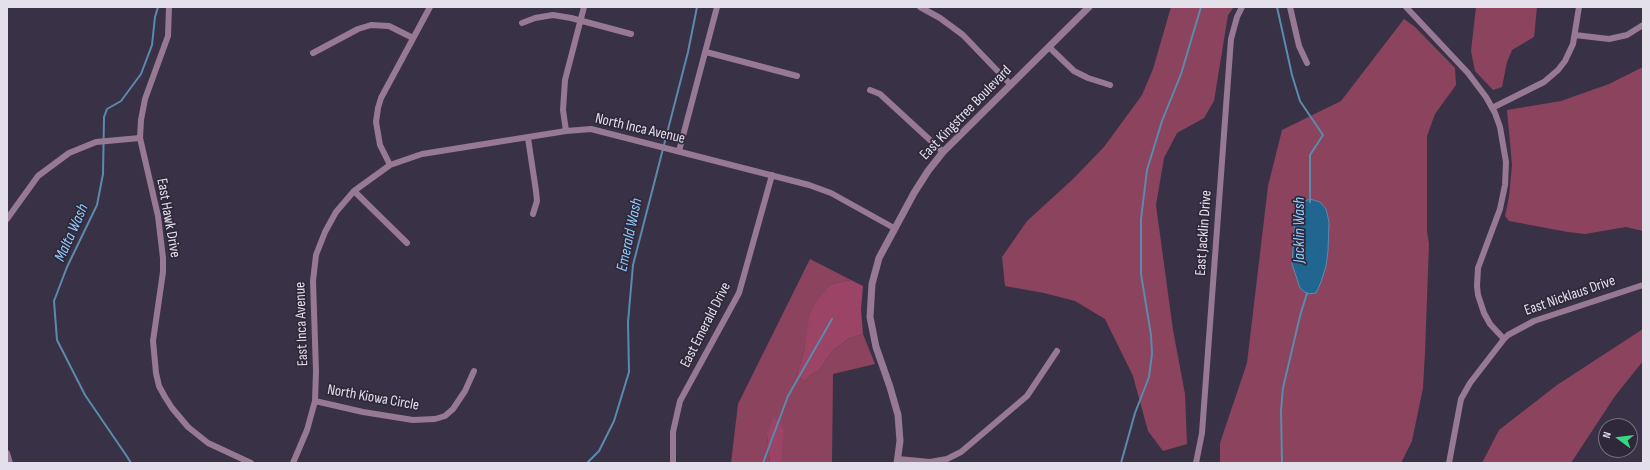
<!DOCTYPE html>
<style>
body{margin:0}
#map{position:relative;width:1650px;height:470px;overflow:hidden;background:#393246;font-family:"Sofia Sans Condensed",sans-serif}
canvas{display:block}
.frame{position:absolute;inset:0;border:8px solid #e3dfeb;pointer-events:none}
.north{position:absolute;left:1598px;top:418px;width:40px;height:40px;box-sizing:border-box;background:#2f283b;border:1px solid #777181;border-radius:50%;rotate:285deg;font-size:11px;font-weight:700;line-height:16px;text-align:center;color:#e3dfeb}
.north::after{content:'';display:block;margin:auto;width:14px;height:18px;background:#36d881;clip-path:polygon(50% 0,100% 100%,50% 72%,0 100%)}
</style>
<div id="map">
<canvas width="1650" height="470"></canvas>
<div class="frame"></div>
<div class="north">N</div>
</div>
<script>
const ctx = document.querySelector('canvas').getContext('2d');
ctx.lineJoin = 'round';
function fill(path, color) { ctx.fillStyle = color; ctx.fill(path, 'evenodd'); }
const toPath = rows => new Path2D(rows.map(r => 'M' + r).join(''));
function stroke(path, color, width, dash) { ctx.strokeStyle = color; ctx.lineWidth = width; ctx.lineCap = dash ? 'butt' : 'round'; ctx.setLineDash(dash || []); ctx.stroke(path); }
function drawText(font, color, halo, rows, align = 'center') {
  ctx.font = font + ' "Sofia Sans Condensed",sans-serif'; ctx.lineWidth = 3.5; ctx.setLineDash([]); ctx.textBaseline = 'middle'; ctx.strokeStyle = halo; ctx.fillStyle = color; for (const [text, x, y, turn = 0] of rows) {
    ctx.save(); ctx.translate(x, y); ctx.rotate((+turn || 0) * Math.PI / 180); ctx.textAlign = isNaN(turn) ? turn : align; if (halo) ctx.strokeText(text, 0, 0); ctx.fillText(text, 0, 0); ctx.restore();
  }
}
fill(toPath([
 [1171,7,1234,7,1228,15,1214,101,1204,118,1177,133,1164,158,1156,205,1173,330,1185,394,1187,444,1163,451,1148,431,1133,376,1105,319,1075,301,1044,293,1005,286,1002,257,1027,221,1073,179,1104,147,1142,95,1153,69],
 [1476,7,1537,7,1534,37,1512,50,1507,62,1502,87,1493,90,1475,71,1471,51],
 [1404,19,1415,27,1455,68,1456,85,1435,114,1427,136,1427,231,1429,244,1425,352,1423,388,1412,441,1401,463,1220,463,1220,443,1247,363,1268,186,1282,130,1341,101],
 [1643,67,1643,231,1626,227,1585,234,1568,232,1509,221,1505,216,1509,197,1512,165,1507,110,1561,101,1609,84],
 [810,259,851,280,831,284,805,348,797,374,805,382,810,375,819,371,832,351,848,339,863,334,875,364,833,374,832,463,781,463,781,452,767,435,770,463,731,463,738,404],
 [1643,329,1643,361,1615,396,1571,463,1482,463,1499,430,1557,385]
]), '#8b435e');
fill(toPath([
 [851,280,863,286,861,309,863,334,848,339,832,351,819,371,810,375,805,382,797,374,805,348,809,317,816,302,831,284],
 [774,416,784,430,781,463,770,463,767,435]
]), '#9b4465');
const water = toPath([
 [1310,199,1320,202,1326,209,1329,222,1328,251,1326,266,1321,282,1316,293,1307,294,1300,288,1292,264,1295,217,1300,204,1310,199]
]);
fill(water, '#216591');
stroke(water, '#5b8aac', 1);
stroke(toPath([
 [1277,7,1292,75,1300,101,1323,135,1310,155,1310,202],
 [131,463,126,455,85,395,57,340,54,301,67,267,97,205,103,174,104,117,107,109,121,101,141,74,152,45,155,17,158,7],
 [587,463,599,451,614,421,629,372,628,322,633,265,688,52,697,7],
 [763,463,788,396,832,319],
 [1121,463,1135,413,1149,377,1152,354,1151,335,1141,274,1141,219,1147,170,1162,121,1181,74,1201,7],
 [1282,463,1281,410,1283,388,1300,316,1307,293]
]), '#5b8aac', 2);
stroke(toPath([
 [169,7,168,36,145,99,141,120,140,138,158,216,163,258,163,272,153,341,156,373,159,386,165,397,172,408,188,427,208,443,251,463],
 [920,7,940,18,963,35,1011,85],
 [1290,7,1299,46,1307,63],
 [1406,7,1468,73,1486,97,1495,113,1500,127,1506,162,1505,185,1500,209,1478,268,1477,286,1478,295,1484,313,1490,324,1504,339],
 [522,23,535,18,553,15,571,18,631,34],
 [1575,35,1609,39,1627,35,1643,25],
 [1049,47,1074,71,1088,78,1110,85],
 [706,52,797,76],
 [313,53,358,29,371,25,389,26,413,38],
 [870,90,880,94,943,152],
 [1492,108,1544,82,1558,70,1565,61,1573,44,1579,7],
 [566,131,563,110,565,80,584,7],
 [528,138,536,191,537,201,533,214],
 [679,151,717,7],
 [390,165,380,145,376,122,378,108,381,98,430,7],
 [354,191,407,243],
 [7,219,38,176,69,153,96,142,140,138],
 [315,401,363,412,413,420,435,419,445,416,453,409,465,391,474,371],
 [7,453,10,463],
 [898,459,930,462,947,459,961,452,1027,396,1057,351],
 [293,463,307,430,315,401,316,371,313,281,316,255,325,232,336,212,354,191,390,165,422,154,566,131,591,129,809,185,831,193,894,228],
 [673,463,673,432,680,401,739,293,772,175],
 [1196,463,1202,433,1231,39,1237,17,1242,7],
 [1449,463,1461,399,1470,383,1504,339,1508,335,1534,321,1643,285]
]), '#977994', 6);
stroke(toPath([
 [897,463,900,441,898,415,890,387,876,347,870,317,872,284,879,258,914,193,928,171,943,152,1089,7]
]), '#977994', 7);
drawText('15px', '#e3dfeb', '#2f283b', [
 ["East Kingstree Boulevard",966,113,-46],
 ["North Inca Avenue",640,129,13],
 ["East Hawk Drive",168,218,80],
 ["East Jacklin Drive",1204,233,-86],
 ["East Nicklaus Drive",1570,296,-19],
 ["East Inca Avenue",302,324,-92],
 ["East Emerald Drive",706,325,-63],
 ["North Kiowa Circle",373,398,10]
]);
drawText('italic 16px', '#8fcdfb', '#2f283b', [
 ["Jacklin Wash",1300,230,-90],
 ["Malta Wash",72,233,-66],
 ["Emerald Wash",630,235,-78]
]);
</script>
